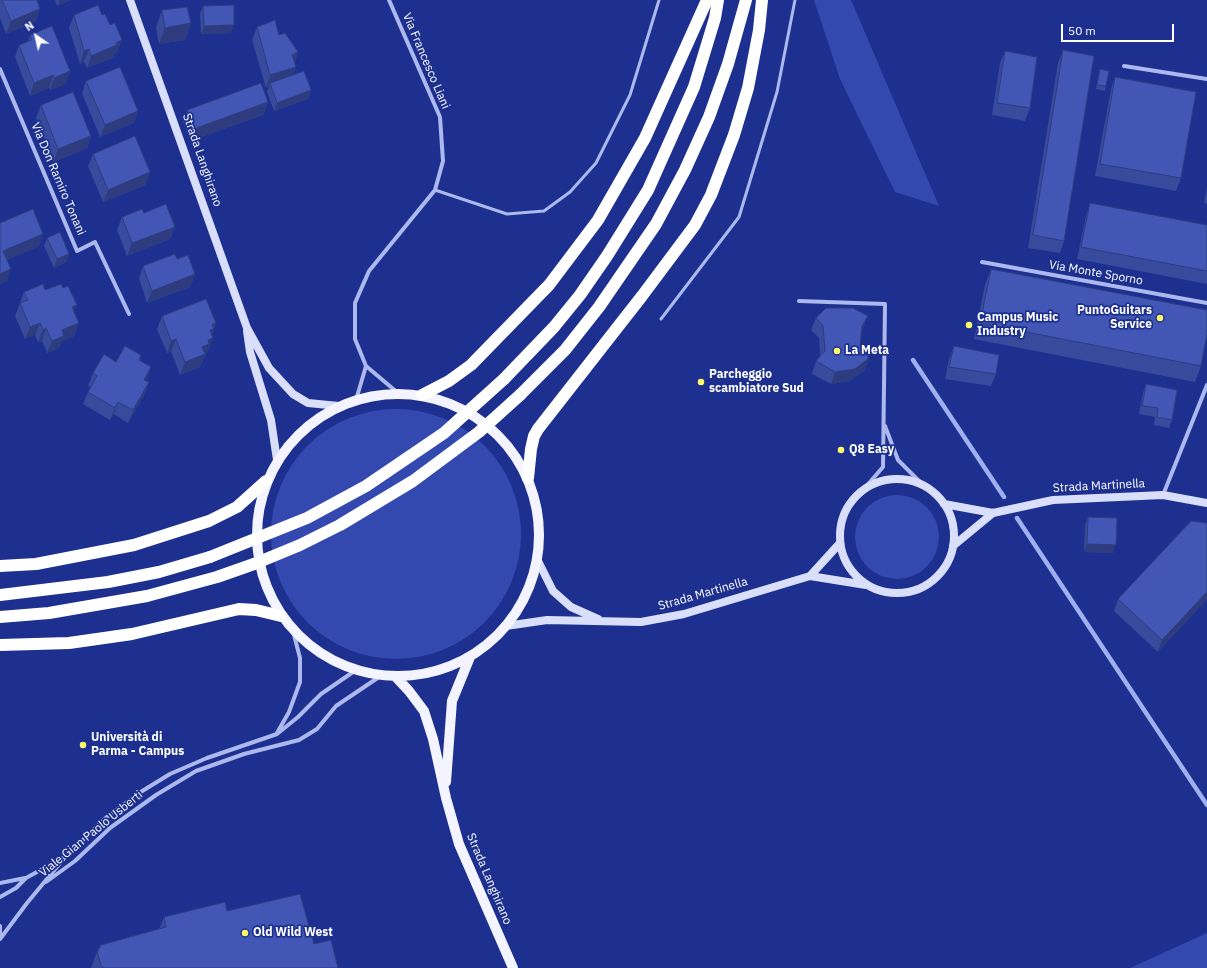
<!DOCTYPE html>
<meta charset="utf-8">
<style>
body{margin:0}
#map{position:relative;width:1207px;height:968px;overflow:hidden;background:#1d3090;font-family:"IBM Plex Sans",sans-serif}
canvas{display:block}
.north{position:absolute;left:16px;top:16px;width:40px;height:40px;-webkit-text-stroke:3px #1d3090;paint-order:stroke;rotate:326deg;font-size:11px;font-weight:700;line-height:16px;text-align:center;color:#fff}
.north::after{content:'';display:block;margin:auto;width:14px;height:18px;background:#fff;clip-path:polygon(50% 0,100% 100%,50% 72%,0 100%)}
.scale{position:absolute;left:1061px;top:24px;width:113px;height:18px;box-sizing:border-box;border:2px solid #fff;border-top:0;padding-left:5px;font-size:12px;line-height:14px;white-space:nowrap;color:#fff;-webkit-text-stroke:3px #1d3090;paint-order:stroke}
</style>
<div id="map">
<canvas width="1207" height="968"></canvas>
<div class="north">N</div>
<div class="scale">50 m</div>
</div>
<script>
const ctx = document.querySelector('canvas').getContext('2d');
ctx.lineJoin = 'round';
function fill(path, color) { ctx.fillStyle = color; ctx.fill(path, 'evenodd'); }
const toPath = rows => new Path2D(rows.map(r => 'M' + r).join(''));
function stroke(path, color, width, dash) { ctx.strokeStyle = color; ctx.lineWidth = width; ctx.lineCap = dash ? 'butt' : 'round'; ctx.setLineDash(dash || []); ctx.stroke(path); }
function drawText(font, color, halo, rows, align = 'center') {
  ctx.font = font + ' "IBM Plex Sans",sans-serif'; ctx.lineWidth = 3.5; ctx.setLineDash([]); ctx.textBaseline = 'middle'; ctx.strokeStyle = halo; ctx.fillStyle = color; for (const [text, x, y, turn = 0] of rows) {
    ctx.save(); ctx.translate(x, y); ctx.rotate((+turn || 0) * Math.PI / 180); ctx.textAlign = isNaN(turn) ? turn : align; if (halo) ctx.strokeText(text, 0, 0); ctx.fillText(text, 0, 0); ctx.restore();
  }
}
fill(toPath([
 [814,0,851,0,939,206,895,192,840,79],
 '271 534a125 125 0 1 1 250 0a125 125 0 1 1-250 0Z',
 '855 537a42 42 0 1 1 84 0a42 42 0 1 1-84 0Z',
 [1207,933,1207,968,1130,968]
]), '#3449af');
stroke(toPath([
 [913,360,1004,497],
 [1017,518,1207,805]
]), '#9fafef', 4.5);
stroke(toPath([
 [435,190,507,214,544,211,570,192,596,163,630,95,659,0],
 [661,319,739,217,777,92,795,0]
]), '#acb8ee', 3);
stroke(toPath([
 [389,0,440,117,443,161,435,190,369,271,355,303,355,339,366,366,398,393],
 [1124,66,1207,79],
 [0,69,77,251,95,242,129,314],
 [982,262,1207,303],
 [799,301,885,304,883,467,863,490],
 [356,400,366,366],
 [885,426,898,460,924,486],
 [1163,495,1207,385],
 [277,733,289,712,300,682,300,658,293,631],
 [46,882,75,861,110,828,156,795,196,771,244,754,299,740,317,729,336,706,382,675],
 [0,883,25,878],
 [0,897,16,888,26,878,64,857],
 [0,926,0,939],
 [0,939,27,903,66,856,107,817,139,793,170,774,207,758,277,734,298,717,321,694,356,670]
]), '#acb8ee', 4);
stroke(toPath([
 [130,0,247,328,269,368,293,394,308,403,339,406],
 [247,331,250,352,271,420,277,460],
 '840 536a57 57 0 1 1 114 0a57 57 0 1 1-114 0Z',
 [944,504,993,513,1053,500,1163,495,1207,503],
 [953,546,993,513],
 [537,559,553,591,571,607,598,619],
 [810,576,840,543],
 [506,626,547,620,641,622,684,614,810,576,866,585]
]), '#d9defa', 8);
stroke(toPath([
 '257 535a141 141 0 1 1 282 0a141 141 0 1 1-282 0Z',
 [395,676,409,691,424,711,433,739,446,798,459,844,513,968],
 [446,782,452,701,470,657]
]), '#f3f4ff', 10);
stroke(toPath([
 [504,379,554,327,580,295,607,256,648,190,694,87,715,18,718,0],
 [422,395,449,381,471,365,549,285,598,220,645,138,707,0],
 [520,395,565,350,599,307,656,224,685,170,709,117,728,64,746,0],
 [528,478,531,449,534,436,538,429,642,296,695,225,711,195,734,135,748,88,759,30,762,0],
 [0,566,36,564,134,545,209,521,237,507,266,481],
 [0,595,108,582,159,572,210,557],
 [0,617,49,613,147,596,217,577,254,564],
 [0,645,69,643,132,634,239,609,256,610,281,616]
]), '#fff', 12);
stroke(toPath([
 [210,557,307,518,366,486,444,433,504,379],
 [254,564,300,545,340,525,413,481,479,432,520,395]
]), '#fff', 12);
fill(toPath([
 [0,0,37,0,36,21,6,34,0,18],
 [55,0,71,0,57,6],
 [203,6,231,33,201,34,200,14],
 [162,10,191,23,185,40,159,44,156,27],
 [74,15,117,53,114,54,113,58,87,68,84,62,80,64,69,28],
 [257,27,279,35,298,52,295,62,293,74,311,90,308,99,274,111,267,92,269,87,266,88,252,40],
 [30,35,66,84,50,90,49,88,30,96,15,57,19,45,28,41],
 [1063,50,1064,241,1060,253,1028,248,1058,63],
 [1005,51,1030,108,1025,121,992,115,1000,63],
 [1100,69,1106,86,1105,91,1096,89,1099,73],
 [1115,77,1181,178,1176,191,1095,176,1111,89],
 [86,81,138,111,134,123,100,137,82,93],
 [268,102,263,115,190,141,183,122,187,110],
 [41,105,91,136,87,148,54,162,36,118],
 [93,154,146,185,103,202,88,166],
 [1207,187,1207,204,1204,203],
 [1090,203,1207,225,1207,284,1077,259,1086,216],
 [122,217,175,227,170,239,127,256,117,230],
 [47,238,69,254,66,262,54,268,44,246],
 [177,259,195,274,190,287,147,303,139,278,143,266],
 [991,269,1201,366,1195,382,974,339,985,285],
 [45,290,74,312,79,323,74,336,62,341,59,348,47,353,42,341,38,342,35,335,25,339,15,316,24,292],
 [162,316,216,323,212,334,209,350,207,351,205,357,204,357,200,367,180,375,171,351,167,353,157,329],
 [816,318,863,328,862,330,860,346,865,370,850,381,831,384,812,374,816,361,820,356,819,338,811,330],
 [954,346,996,374,991,386,945,379,949,359],
 [141,355,140,361,146,381,149,382,144,395,128,423,114,414,110,420,83,404,88,392,91,387,88,386,93,373,116,362],
 [1146,384,1172,420,1169,428,1154,425,1155,417,1139,414,1143,393],
 [1088,517,1113,553,1084,552,1085,525],
 [1207,523,1158,652,1114,611,1118,599],
 [227,911,314,944,338,968,91,968,97,952,159,929,164,917]
]), '#384a9c');
fill(toPath([
 [60,0,71,0,57,6],
 [40,9,36,21,6,34,11,21],
 [191,23,185,40,159,44,165,28],
 [234,25,231,33,201,34,204,26],
 [122,40,117,53,114,54,113,58,87,68,91,56],
 [89,49,84,62,80,64,84,51],
 [298,52,294,65,292,55],
 [296,67,292,79,270,83,269,87,266,88,270,75],
 [70,71,66,84,50,90,54,78],
 [53,75,49,88,30,96,34,83],
 [311,90,308,99,274,111,277,103],
 [268,102,263,115,190,141,194,129],
 [138,111,134,123,100,137,105,125],
 [91,136,87,148,54,162,58,149],
 [150,172,146,185,103,202,108,190],
 [175,227,170,239,127,256,132,243],
 [43,234,39,247,0,263,3,251],
 [69,254,66,262,54,268,57,259],
 [11,269,7,282,0,284,0,274],
 [195,274,190,287,147,303,152,291],
 [77,305,72,317,72,307],
 [868,316,863,328,858,338,862,326],
 [40,323,35,335,25,339,30,327],
 [79,323,74,336,62,341,59,348,47,353,52,341,62,330],
 [216,323,210,339,213,338,209,350,207,351,205,357,204,357,200,367,180,375,185,362,202,347,212,324],
 [46,328,42,341,38,342,43,330],
 [176,339,171,351,167,353,171,341],
 [869,358,865,370,850,381,831,384,835,372],
 [151,367,147,380,140,392,144,380],
 [149,382,144,395,128,423,133,410],
 [118,402,114,414,110,420,115,408],
 [1087,544,1116,545,1113,553,1084,552],
 [1207,592,1207,600,1158,652,1162,640]
]), '#2e3c7f');
const building = toPath([
 [2,0,37,0,40,9,11,21,2,0],
 [98,5,102,15,105,14,110,25,115,23,122,40,116,43,117,45,91,56,89,49,84,51,74,15,98,5],
 [234,5,234,25,204,26,203,6,234,5],
 [187,7,191,23,165,28,162,10,187,7],
 [275,20,279,35,285,33,298,52,292,55,296,67,270,75,257,27,275,20],
 [52,26,70,71,54,78,53,75,34,83,19,45,32,40,30,35,52,26],
 [1063,50,1094,56,1064,241,1033,235,1063,50],
 [1005,51,1037,57,1030,108,997,103,1005,51],
 [120,67,138,111,105,125,86,81,120,67],
 [1100,69,1109,71,1106,86,1097,85,1100,69],
 [304,71,311,90,277,103,270,83,304,71],
 [1115,77,1196,92,1181,178,1100,164,1115,77],
 [261,83,268,102,194,129,187,110,261,83],
 [73,92,91,136,58,149,41,105,73,92],
 [135,136,150,172,108,190,93,154,135,136],
 [1090,203,1207,225,1207,271,1081,247,1090,203],
 [166,204,175,227,132,243,122,217,142,209,144,213,166,204],
 [33,209,43,234,3,251,11,269,0,274,0,223,33,209],
 [60,232,69,254,57,259,47,238,60,232],
 [175,254,177,259,188,255,195,274,152,291,143,266,175,254],
 [991,269,1207,310,1207,334,1201,366,980,323,991,269],
 [43,284,45,290,61,284,63,288,68,286,77,305,72,307,79,323,62,330,64,336,52,341,46,328,43,330,40,323,30,327,20,303,28,300,24,292,43,284],
 [206,299,216,323,212,324,214,329,210,330,213,338,208,340,209,344,202,347,205,354,185,362,176,339,171,341,162,316,206,299],
 [826,308,853,308,868,316,862,326,860,346,869,358,855,369,835,372,816,361,825,351,823,326,816,318,826,308],
 [125,346,141,355,139,360,151,367,144,380,149,382,133,410,118,402,115,408,88,392,97,376,93,373,104,354,116,362,125,346],
 [954,346,999,355,996,374,949,367,954,346],
 [1146,384,1177,390,1172,420,1157,417,1158,408,1142,406,1146,384],
 [1088,517,1117,518,1116,545,1087,544,1088,517],
 [1191,521,1207,523,1207,592,1162,640,1118,599,1191,521],
 [300,894,314,944,331,940,338,968,102,968,97,952,101,945,166,927,164,917,225,902,227,911,300,894]
]);
fill(building, '#4156b5');
stroke(building, '#2e3c7f', 1);
for (const [x, y, r, color] of [
 [1160,318,4,"#fdfb6a"],
 [969,325,4,"#fdfb6a"],
 [837,351,4,"#fdfb6a"],
 [701,382,4,"#fdfb6a"],
 [841,450,4,"#fdfb6a"],
 [83,745,4,"#fdfb6a"],
 [245,933,4,"#fdfb6a"]
]) { const dot = new Path2D(); dot.arc(x, y, r, 0, 2 * Math.PI); ctx.fillStyle = color; ctx.fill(dot); stroke(dot, '#1d3090', 1.5); }
drawText('12px', '#fff', '#1d3090', [
 ["Via Francesco Liani",426,61,67],
 ["Strada Langhirano",202,160,71],
 ["Via Don Ramiro Tonani",58,179,67],
 ["Via Monte Sporno",1096,273,10],
 ["Strada Martinella",1099,486,-3],
 ["Strada Martinella",703,594,-16],
 ["Viale Gian Paolo Usberti",91,834,-39],
 ["Strada Langhirano",489,879,67]
]);
drawText('bold 12px', '#fff', '#1d3090', [
 ["PuntoGuitars",1152,311,"right"],
 ["Service",1152,325,"right"],
 ["Campus Music",977,318],
 ["Industry",977,332],
 ["La Meta",845,351],
 ["Parcheggio",709,375],
 ["scambiatore Sud",709,389],
 ["Q8 Easy",849,450],
 ["Università di",91,738],
 ["Parma - Campus",91,752],
 ["Old Wild West",253,933]
], 'left');
</script>
